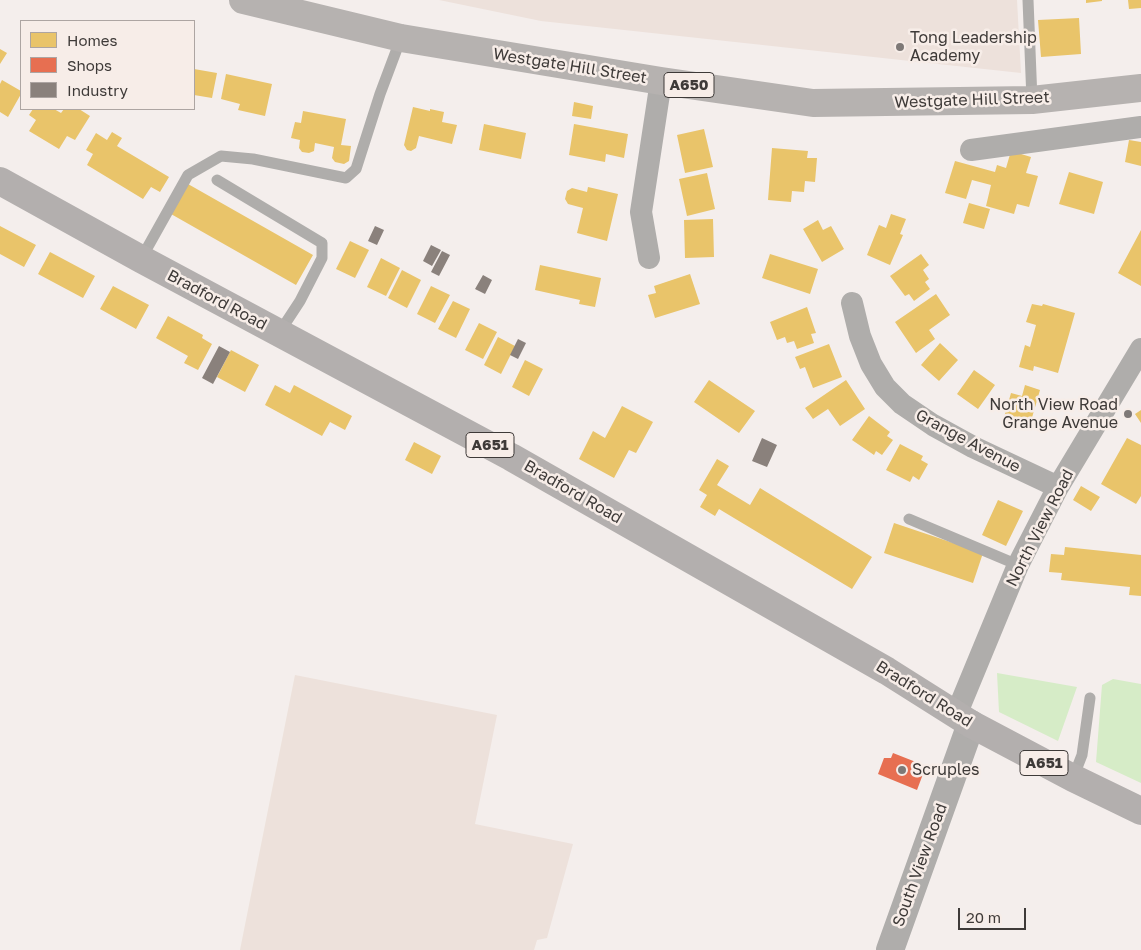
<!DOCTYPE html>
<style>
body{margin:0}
#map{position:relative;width:1141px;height:950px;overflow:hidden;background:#f4eeec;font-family:"Golos Text",sans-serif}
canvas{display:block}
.legend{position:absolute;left:20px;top:20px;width:175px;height:90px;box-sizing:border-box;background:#f7ede8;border:1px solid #ada5a2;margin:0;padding:6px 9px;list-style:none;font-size:15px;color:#3e3a38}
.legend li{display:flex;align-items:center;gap:10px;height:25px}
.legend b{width:25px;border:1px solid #ada5a2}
.scale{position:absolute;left:958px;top:908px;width:68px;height:22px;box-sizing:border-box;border:2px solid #3e3a38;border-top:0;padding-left:6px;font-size:15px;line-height:18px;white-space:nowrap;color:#3e3a38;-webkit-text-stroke:4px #f7ede8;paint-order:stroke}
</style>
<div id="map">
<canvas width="1141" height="950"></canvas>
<ul class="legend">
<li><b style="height:14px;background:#e9c46a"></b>Homes</li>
<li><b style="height:14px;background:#e76f51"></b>Shops</li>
<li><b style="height:14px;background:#8a817c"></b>Industry</li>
</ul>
<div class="scale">20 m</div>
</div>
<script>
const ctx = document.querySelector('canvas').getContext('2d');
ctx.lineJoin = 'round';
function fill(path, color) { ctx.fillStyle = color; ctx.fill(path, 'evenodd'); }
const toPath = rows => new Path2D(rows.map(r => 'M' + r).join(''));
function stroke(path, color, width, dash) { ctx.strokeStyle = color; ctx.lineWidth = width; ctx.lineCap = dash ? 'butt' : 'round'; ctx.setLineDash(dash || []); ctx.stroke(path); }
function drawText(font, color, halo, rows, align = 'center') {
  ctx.font = font + ' "Golos Text",sans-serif'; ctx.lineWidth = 5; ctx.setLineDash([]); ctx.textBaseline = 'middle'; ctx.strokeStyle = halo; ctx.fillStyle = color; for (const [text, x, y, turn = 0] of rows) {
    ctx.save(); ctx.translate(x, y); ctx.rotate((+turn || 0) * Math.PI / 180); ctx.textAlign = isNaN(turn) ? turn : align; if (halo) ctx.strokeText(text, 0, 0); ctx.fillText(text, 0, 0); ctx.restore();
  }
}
fill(toPath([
 [439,0,1017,0,1021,73,541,21],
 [295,675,497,715,475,824,573,844,547,938,537,940,534,950,240,950]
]), '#ede1db');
fill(toPath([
 [997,673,1077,687,1058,741,999,712],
 [1113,679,1141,684,1141,783,1096,762,1102,685]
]), '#d6ecc7');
fill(toPath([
 [1086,0,1102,0,1102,1,1086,3],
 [1128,0,1141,0,1141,8,1129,9],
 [1079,18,1081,54,1041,57,1038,20],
 [0,49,7,53,0,64],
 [194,69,217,73,212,98,194,95],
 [226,74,272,84,265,116,238,110,240,104,221,99],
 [2,80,21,91,21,94,8,117,0,112,0,84],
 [574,102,593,106,591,119,572,116],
 [413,107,430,111,430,109,444,112,442,122,457,125,452,144,419,136,416,148,411,151,407,150,404,145],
 [33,109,54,109,61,113,64,109,79,109,90,116,75,140,67,136,59,149,29,131,36,120,29,115],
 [303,111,346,119,341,145,351,146,349,161,344,164,335,162,332,158,334,147,315,143,314,151,309,153,302,152,299,148,300,140,291,138,295,122,301,123],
 [484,124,526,133,521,159,479,150],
 [574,124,628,134,624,158,606,154,605,162,569,155],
 [704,129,713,167,685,173,677,135],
 [112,132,122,138,117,146,169,177,160,192,151,187,143,199,87,165,93,154,86,150,96,133,107,140],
 [1129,140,1141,142,1141,166,1125,162],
 [772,148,808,151,807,158,817,158,815,182,805,181,804,192,792,191,791,202,768,200],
 [1011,151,1031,157,1026,173,1038,176,1029,207,1017,204,1014,214,986,206,991,185,972,180,966,199,945,193,955,161,995,172,997,165,1006,168],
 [1069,172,1103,182,1094,214,1059,204],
 [707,173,715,209,687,216,679,179],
 [188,184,313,255,296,285,171,214],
 [588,187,618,194,607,241,577,233,583,208,568,204,565,199,567,191,572,188,587,192],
 [969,203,990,209,984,229,963,223],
 [891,214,906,219,900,234,903,235,890,265,867,255,879,225,886,228],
 [713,219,714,257,685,258,684,220],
 [818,220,823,230,831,226,844,249,822,262,803,229],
 [0,226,36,245,24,267,0,254],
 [1141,230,1141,286,1118,273],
 [350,241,369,250,355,278,336,269],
 [50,252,95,276,83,298,38,274],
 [770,254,818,269,810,294,762,278],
 [921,254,929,265,923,270,929,279,925,282,930,289,914,301,909,294,905,296,890,276],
 [381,258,400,268,386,296,367,287],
 [540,265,601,278,595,307,579,304,580,300,535,290],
 [402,270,421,280,407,308,388,298],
 [690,274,700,304,655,318,648,295,656,293,654,286],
 [113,286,149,305,136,329,100,309],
 [431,286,450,295,435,323,417,314],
 [936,294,950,315,929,330,935,339,916,353,895,322],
 [453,301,470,309,456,338,438,329],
 [1032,304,1042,306,1043,304,1075,313,1058,373,1034,366,1033,371,1019,367,1025,345,1030,347,1036,325,1026,322],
 [807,307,816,333,811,334,814,343,797,349,794,341,787,343,785,337,777,340,770,322],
 [168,316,203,335,202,338,212,344,198,370,184,363,188,356,156,338],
 [479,323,497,332,483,359,465,350],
 [498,337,515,346,501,374,484,365],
 [940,343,958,360,939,381,921,365],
 [829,344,842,377,813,388,805,367,800,369,795,357],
 [231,350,259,365,245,392,217,377],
 [525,360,543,369,529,396,512,387],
 [974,370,995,385,978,409,957,394],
 [709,380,755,411,739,433,694,402],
 [846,380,865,409,840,426,828,409,813,419,805,408],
 [275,385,290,393,294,385,352,416,345,430,330,422,322,436,265,405],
 [1025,385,1040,390,1029,428,1003,421,1011,393,1022,396],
 [622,406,653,422,636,453,629,450,614,478,579,459,593,431,605,438],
 [1141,410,1141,423,1135,414],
 [869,416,890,432,887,436,893,440,882,455,876,451,874,455,852,440],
 [1127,438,1141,445,1141,496,1136,504,1101,484],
 [414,442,441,456,432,474,405,460],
 [900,444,923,456,921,460,928,464,919,480,913,476,910,482,886,470],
 [717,459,729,466,717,485,750,505,760,488,872,557,852,589,719,509,715,516,700,507,707,495,699,490],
 [1081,486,1100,497,1091,511,1073,500],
 [998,500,1023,511,1006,546,982,535],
 [894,523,983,553,973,583,884,553],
 [1065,547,1141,555,1141,596,1129,595,1130,587,1061,580,1062,573,1049,572,1051,554,1064,555]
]), '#e9c46a');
fill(toPath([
 [893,753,926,766,917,790,878,774,884,758,891,758]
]), '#e76f51');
fill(toPath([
 [375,226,384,230,377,245,368,241],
 [431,245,441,250,432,266,423,261],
 [442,251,450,255,439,276,431,272],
 [483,275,492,280,485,294,475,289],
 [518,339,526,343,518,359,510,355],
 [219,346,230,352,213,384,202,378],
 [762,438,777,445,767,467,752,461]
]), '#8a817c');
stroke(toPath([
 [1028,0,1032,100],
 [217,180,322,243,322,258,300,301,279,333],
 [141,259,188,175,221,156,253,159,346,178,356,169,380,94,401,38],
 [909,519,1018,565],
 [1073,778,1082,755,1090,698]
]), '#afadab', 11);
stroke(toPath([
 [971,150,1141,127],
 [649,258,641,212,661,81],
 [852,303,860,336,871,364,885,387,902,404,933,425,973,447,1058,487],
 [956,715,1018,565,1058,487,1141,349]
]), '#afadab', 22);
stroke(toPath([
 [890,950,971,724]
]), '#afadab', 28);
stroke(toPath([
 [0,181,141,259,511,457,887,671,971,724,1073,778,1141,811]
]), '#b3afae', 28);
stroke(toPath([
 [243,0,401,38,661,81,813,103,1032,100,1141,88]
]), '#b6b2b0', 28);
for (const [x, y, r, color] of [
 [900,47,5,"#7e7977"],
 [1128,414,5,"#7e7977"],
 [902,770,5,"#7e7977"]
]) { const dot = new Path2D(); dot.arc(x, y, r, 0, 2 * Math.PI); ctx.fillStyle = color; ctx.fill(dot); stroke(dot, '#f7ede8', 2); }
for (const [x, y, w] of [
 [689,85,50],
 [490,445,48],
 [1044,763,48]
]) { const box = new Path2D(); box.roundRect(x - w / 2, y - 12.5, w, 25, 4); ctx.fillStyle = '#f7ede8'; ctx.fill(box); stroke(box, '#3e3a38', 1); }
drawText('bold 15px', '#3e3a38', null, [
 ["A650",689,85],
 ["A651",490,445],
 ["A651",1044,763]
]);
drawText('16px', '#3e3a38', '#f7ede8', [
 ["Tong Leadership",910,38],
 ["Academy",910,56],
 ["North View Road",1118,405,"right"],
 ["Grange Avenue",1118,423,"right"],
 ["Scruples",912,770]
], 'left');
drawText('16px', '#3e3a38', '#f7ede8', [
 ["Westgate Hill Street",570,66,9],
 ["Westgate Hill Street",972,100,-2],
 ["Bradford Road",217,300,28],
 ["Grange Avenue",968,441,28],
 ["Bradford Road",573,492,30],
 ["North View Road",1040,528,-63],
 ["Bradford Road",924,694,32],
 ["South View Road",920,865,-70]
]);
</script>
